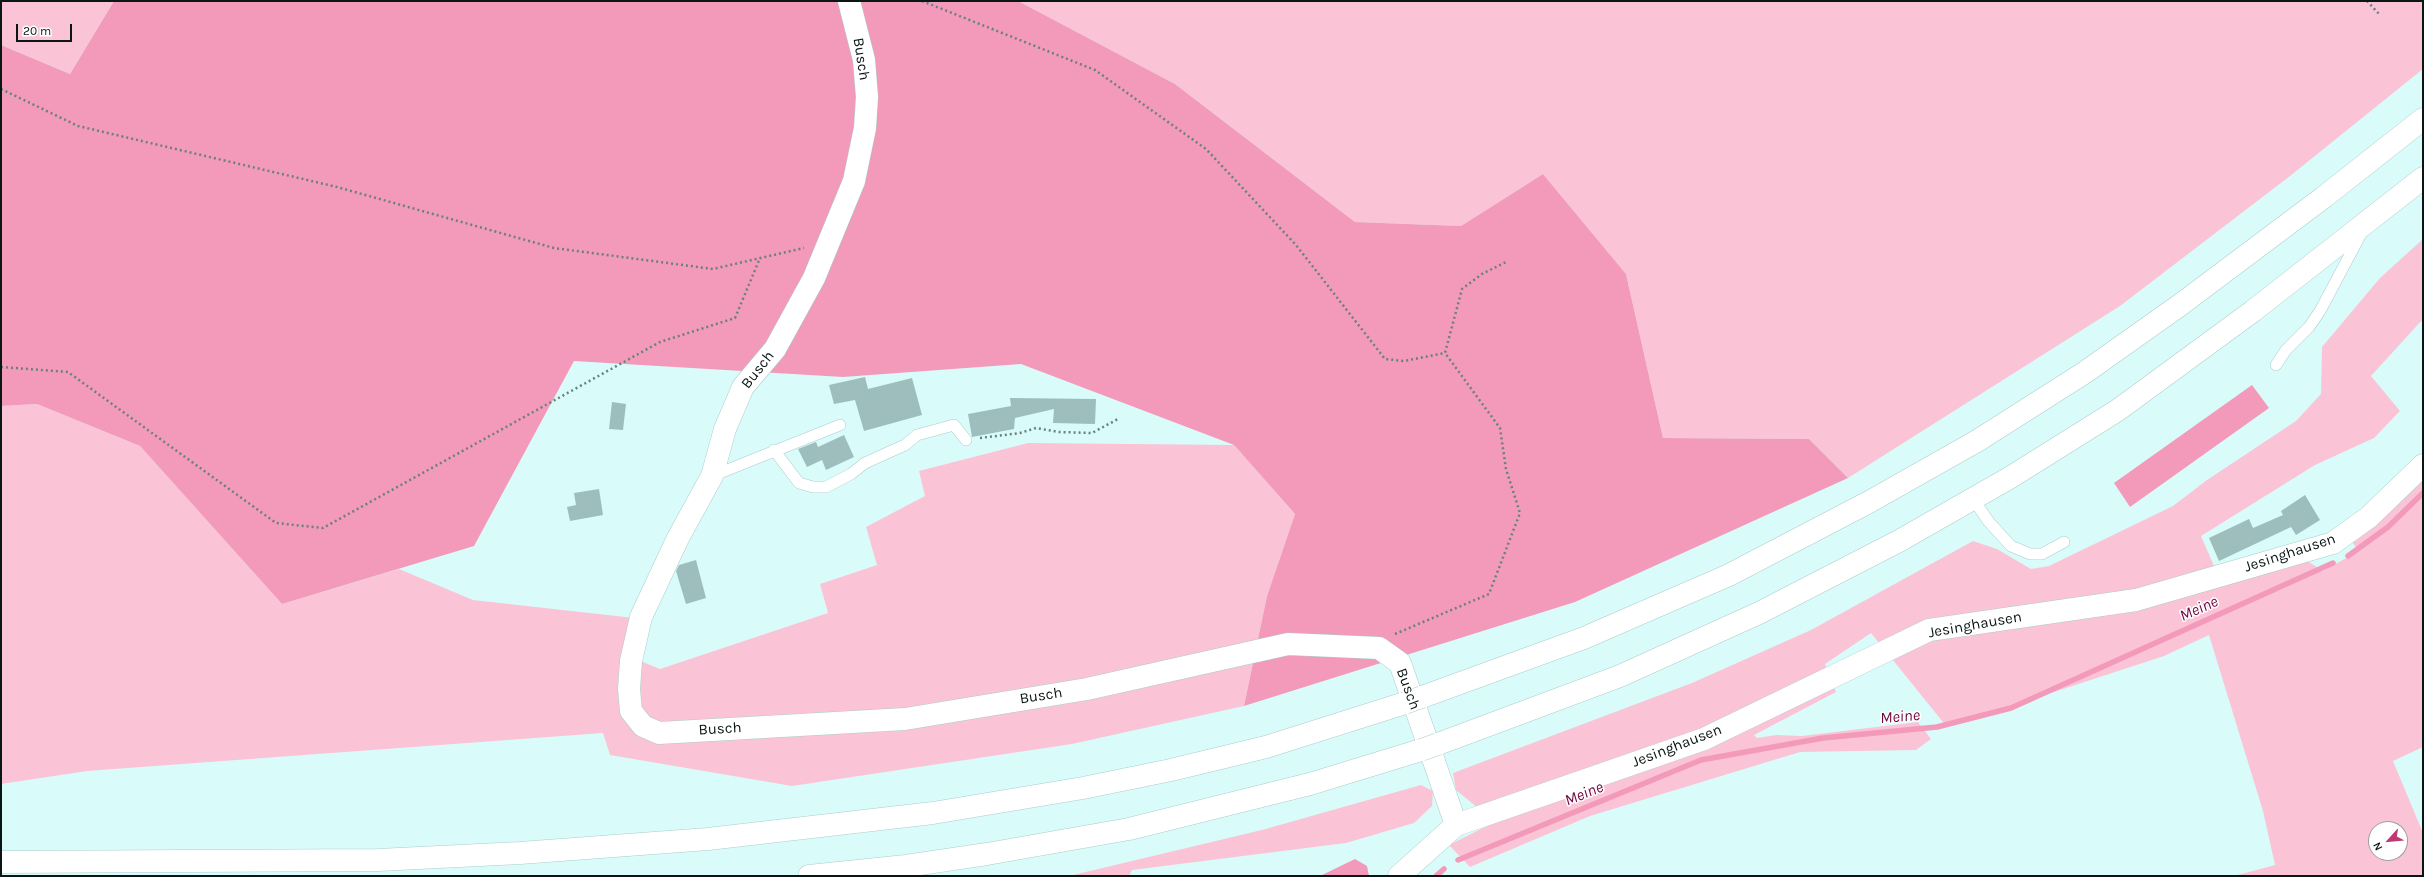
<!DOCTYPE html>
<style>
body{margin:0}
#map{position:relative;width:2424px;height:877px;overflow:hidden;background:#d9fcfa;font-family:Karla,sans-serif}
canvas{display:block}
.frame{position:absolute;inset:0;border:2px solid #091615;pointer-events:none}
.north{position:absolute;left:2368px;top:821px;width:40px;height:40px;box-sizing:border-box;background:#fff;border:1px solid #9da2a1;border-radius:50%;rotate:243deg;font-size:11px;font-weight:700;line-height:16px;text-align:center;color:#091615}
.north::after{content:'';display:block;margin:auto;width:14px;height:18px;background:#bf3876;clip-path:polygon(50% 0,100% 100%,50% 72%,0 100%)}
.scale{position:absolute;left:16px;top:24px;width:56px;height:18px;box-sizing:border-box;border:2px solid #091615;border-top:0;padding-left:5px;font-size:12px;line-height:14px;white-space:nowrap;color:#091615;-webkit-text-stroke:3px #fff;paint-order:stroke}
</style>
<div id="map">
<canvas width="2424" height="877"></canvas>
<div class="frame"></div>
<div class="north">N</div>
<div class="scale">20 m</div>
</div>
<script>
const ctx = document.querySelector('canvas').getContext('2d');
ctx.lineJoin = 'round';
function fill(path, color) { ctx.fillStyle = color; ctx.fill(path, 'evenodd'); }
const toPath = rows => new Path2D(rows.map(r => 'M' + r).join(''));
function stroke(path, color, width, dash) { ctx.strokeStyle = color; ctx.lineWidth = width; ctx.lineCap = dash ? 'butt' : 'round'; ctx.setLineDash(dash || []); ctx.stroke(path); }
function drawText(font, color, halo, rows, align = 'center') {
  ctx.font = font + ' Karla,sans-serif'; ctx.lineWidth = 3; ctx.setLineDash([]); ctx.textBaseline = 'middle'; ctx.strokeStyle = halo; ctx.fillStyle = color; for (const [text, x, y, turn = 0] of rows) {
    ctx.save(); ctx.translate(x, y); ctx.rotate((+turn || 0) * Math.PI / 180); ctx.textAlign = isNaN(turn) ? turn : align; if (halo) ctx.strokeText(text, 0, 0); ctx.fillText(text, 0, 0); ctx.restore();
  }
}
fill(toPath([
 [1,1,114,1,70,74,1,45],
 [1018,1,2423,1,2423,69,2290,176,2120,306,1848,478,1809,439,1663,438,1626,274,1543,174,1461,226,1355,222,1175,84],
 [2423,239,2423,319,2371,376,2400,411,2374,438,2315,465,2201,536,2217,573,2301,557,2323,571,2359,551,2351,541,2423,477,2423,747,2393,761,2423,833,2423,876,2234,876,2275,865,2263,811,2209,635,2164,656,1947,727,1871,633,1825,664,1836,692,1754,735,1757,738,1776,735,1802,736,1918,722,1931,739,1916,750,1800,752,1590,816,1470,867,1449,845,1495,822,1456,790,1453,773,1692,683,1811,630,1973,541,1997,549,2031,569,2049,566,2173,506,2207,480,2296,421,2321,394,2322,347,2380,278],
 [2376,829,2400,829,2400,853,2376,853],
 [37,404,140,446,282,604,399,569,473,600,643,619,633,658,660,669,828,613,820,584,877,565,866,527,925,496,919,471,1028,443,1234,445,1295,514,1267,596,1244,706,1072,744,792,786,610,755,603,733,87,771,1,784,1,406],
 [1421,785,1433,791,1432,806,1414,823,1346,843,1132,870,1129,876,1069,876,1262,830]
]), '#fbc3d6');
fill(toPath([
 [114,1,1018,1,1175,84,1355,222,1461,226,1543,174,1626,274,1663,438,1809,439,1848,478,1575,602,1244,706,1267,596,1295,514,1234,445,1021,364,843,377,574,361,474,546,282,604,140,446,37,404,1,406,1,45,70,74]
]), '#f39abb');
fill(toPath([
 [2252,385,2269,408,2130,507,2114,483],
 [1355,859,1367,866,1369,876,1320,876]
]), '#f399ba');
stroke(toPath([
 [2348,556,2388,527,2423,493],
 [1458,860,1701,760,1823,738,1937,727,2011,708,2333,563],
 [1436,876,1444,869]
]), '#f399ba', 5.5);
fill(toPath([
 [865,377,868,389,912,378,922,415,864,431,855,400,834,404,829,385],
 [1010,398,1096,399,1095,424,1053,423,1054,409,1015,418,1014,429,972,437,968,414,1011,406],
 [612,402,626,404,623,430,609,429],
 [844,435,854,457,826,470,822,460,807,467,798,449,816,442,818,447],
 [599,489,603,515,570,521,567,507,576,505,574,493],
 [2305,495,2320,520,2296,535,2291,527,2219,561,2209,538,2249,519,2253,528,2283,515,2281,511],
 [696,560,706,598,686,604,676,571,679,565]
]), '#9dbebc');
const service = toPath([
 [2276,365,2286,350,2309,327,2320,311,2362,232],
 [774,450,799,483,813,487,826,487,851,474,865,463,905,445,917,435,954,425,966,440],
 [712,476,840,425],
 [1973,499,1989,522,2011,546,2030,554,2042,554,2064,542]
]);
const minor = toPath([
 [849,1,864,60,867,97,865,128,854,181,814,278,775,349,743,387,725,429,712,476,678,538,641,617,631,661,629,689,631,711,643,726,659,733,905,719,1087,689,1288,644,1379,648,1400,663,1456,825],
 [1399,876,1456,825,1704,739,1929,630,2136,600,2333,543,2369,517,2423,465]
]);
const motorway = toPath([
 [1422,697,1584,638,1729,575,1869,502,1977,441,2084,373,2180,305,2324,197,2423,119],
 [1438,744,1620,676,1759,613,1899,541,2011,477,2118,410,2253,311,2423,178],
 [1,862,378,860,520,853,708,839,933,813,1083,788,1171,770,1266,747,1405,703],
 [809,876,906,866,987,854,1129,829,1310,784,1421,750]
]);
stroke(service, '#abcccb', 12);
stroke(minor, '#abcccb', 23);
stroke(motorway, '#abcccb', 23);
stroke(toPath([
 [922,1,1095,70,1206,149,1296,245,1385,359,1404,361,1445,353,1462,289,1482,274,1506,262],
 [2367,1,2380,15],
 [1,89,78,126,337,187,554,248,713,269,804,248],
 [1,367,68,372,276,523,323,528,660,342,735,318,760,258],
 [980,438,1020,433,1036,428,1059,432,1092,433,1118,419],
 [1395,634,1489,594,1520,513,1506,469,1500,428,1445,353]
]), '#69807f', 2.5, [2, 3]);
stroke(service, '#fff', 11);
stroke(minor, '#fff', 22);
stroke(motorway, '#fff', 22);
const motorwayBridge = toPath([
 [1405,703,1422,697],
 [1421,750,1438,744]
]);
stroke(motorwayBridge, '#abcccb', 23, []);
stroke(motorwayBridge, '#fff', 22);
drawText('15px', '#091615', '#fff', [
 ["Busch",861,59,81],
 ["Busch",758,370,-52],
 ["Jesinghausen",2290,553,-18],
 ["Jesinghausen",1975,625,-10],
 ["Busch",1408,689,70],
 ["Busch",1041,696,-9],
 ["Busch",720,729,-3],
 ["Jesinghausen",1677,746,-21]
]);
drawText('italic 16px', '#71043f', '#fff', [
 ["Meine",2199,609,-24],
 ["Meine",1900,717,-5],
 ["Meine",1584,794,-22]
]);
</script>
